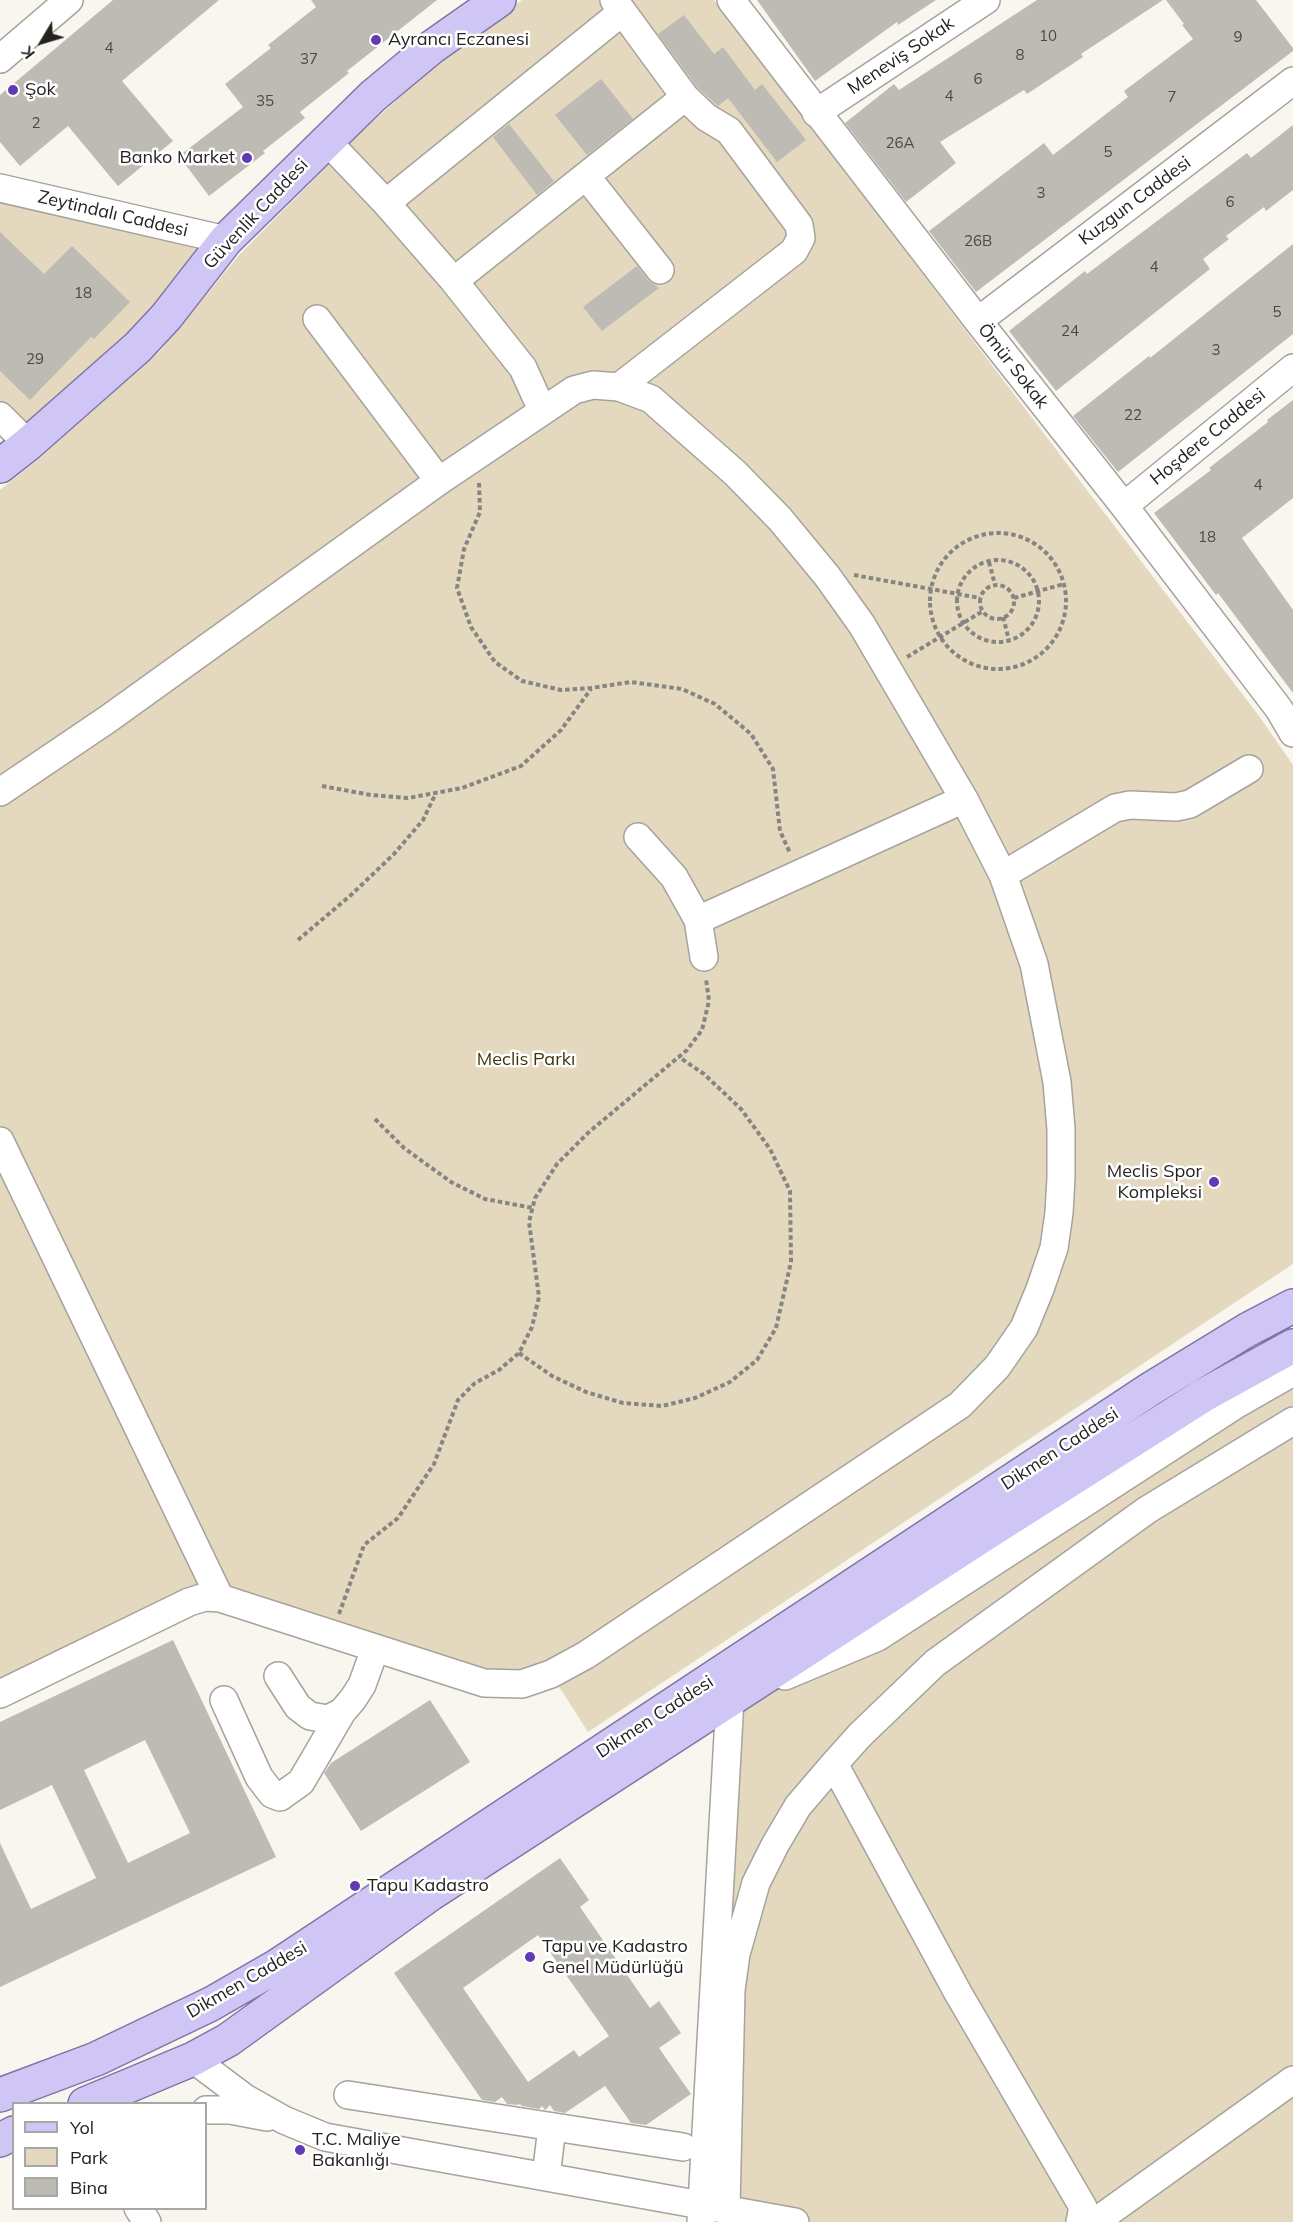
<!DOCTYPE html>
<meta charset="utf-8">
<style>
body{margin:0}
#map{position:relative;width:1293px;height:2222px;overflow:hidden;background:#f9f6ef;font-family:Mulish,sans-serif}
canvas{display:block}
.legend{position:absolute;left:12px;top:2102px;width:195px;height:108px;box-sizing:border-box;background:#fff;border:2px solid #a7a7a6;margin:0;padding:8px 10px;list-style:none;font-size:18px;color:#242321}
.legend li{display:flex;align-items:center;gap:12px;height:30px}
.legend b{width:30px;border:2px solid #a7a7a6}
.north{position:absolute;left:12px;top:12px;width:60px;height:60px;-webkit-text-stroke:4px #fff;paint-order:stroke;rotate:232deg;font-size:16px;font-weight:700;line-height:24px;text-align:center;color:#242321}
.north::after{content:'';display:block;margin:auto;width:21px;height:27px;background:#242321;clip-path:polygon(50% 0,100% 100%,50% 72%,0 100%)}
</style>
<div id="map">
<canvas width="1293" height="2222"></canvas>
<ul class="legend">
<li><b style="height:8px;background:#d0c6f5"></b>Yol</li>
<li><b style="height:16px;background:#e4d9bf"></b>Park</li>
<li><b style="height:16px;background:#bebbb4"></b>Bina</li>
</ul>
<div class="north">K</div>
</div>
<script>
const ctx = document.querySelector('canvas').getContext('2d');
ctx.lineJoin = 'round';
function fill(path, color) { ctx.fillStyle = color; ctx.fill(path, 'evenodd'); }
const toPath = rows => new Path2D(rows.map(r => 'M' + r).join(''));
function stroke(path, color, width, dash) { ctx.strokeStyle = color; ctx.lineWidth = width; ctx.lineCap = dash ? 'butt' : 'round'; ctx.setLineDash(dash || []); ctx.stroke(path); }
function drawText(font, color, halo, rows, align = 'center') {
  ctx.font = font + ' Mulish,sans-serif'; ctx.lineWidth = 5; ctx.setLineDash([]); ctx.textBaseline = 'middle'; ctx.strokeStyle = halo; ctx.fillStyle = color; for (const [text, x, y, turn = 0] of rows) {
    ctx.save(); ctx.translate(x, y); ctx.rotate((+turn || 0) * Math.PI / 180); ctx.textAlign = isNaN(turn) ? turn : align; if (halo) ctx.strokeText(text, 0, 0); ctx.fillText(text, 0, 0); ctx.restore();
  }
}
fill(toPath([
 [522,0,714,0,1259,716,1293,765,1293,1264,588,1732,551,1674,522,1684,220,1598,0,1694,0,490,40,458,160,351,240,254,360,133,411,87,472,37],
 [0,188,226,240,28,444,0,416],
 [1293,1372,1293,2222,785,2222,726,2208,730,1699]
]), '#e4d9bf');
fill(toPath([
 [113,0,219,0,122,81,173,141,118,186,68,126,20,166,0,142,0,95],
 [311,0,437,0,347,71,349,73,300,112,305,118,263,151,265,153,209,196,179,156,243,107,225,84,271,48,268,45,316,7],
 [757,0,936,0,898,25,897,22,815,81],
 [1037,0,1163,0,1081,54,1083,57,1027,94,1024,90,940,142,956,163,906,202,845,123,894,84,899,90],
 [1166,0,1256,0,1293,48,1293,51,976,292,929,231,1044,143,1053,155,1128,97,1124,91,1193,39,1182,25,1184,24],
 [684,15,714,54,723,47,755,90,762,84,806,140,777,162,728,98,718,106,697,87,658,34],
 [601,79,633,119,587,155,555,115],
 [509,124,554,181,537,195,493,137],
 [1293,125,1293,190,1266,211,1264,207,1226,236,1229,239,1203,259,1210,269,1056,391,1009,331,1085,271,1087,274,1247,153,1251,158],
 [0,232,44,274,72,246,130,302,94,339,91,337,30,400,0,371],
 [1293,244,1293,334,1118,472,1073,416,1149,356,1150,358],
 [637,266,648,280,659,288,602,331,583,307],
 [1293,400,1293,498,1242,538,1293,610,1293,693,1218,593,1216,595,1154,513,1211,470,1209,468,1268,422,1267,420],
 [173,1640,276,1857,0,1987,0,1843,31,1909,96,1878,52,1785,0,1810,0,1722],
 [145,1740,190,1833,128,1863,84,1770],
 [430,1700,470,1762,361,1831,324,1773,331,1763],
 [560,1858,589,1900,580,1907,650,2008,659,2001,681,2033,659,2048,691,2094,646,2125,631,2123,605,2086,565,2113,554,2111,550,2105,545,2110,542,2106,539,2109,522,2106,520,2104,517,2105,507,2104,502,2097,495,2102,482,2100,394,1973],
 [538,1935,609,2036,579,2057,574,2050,528,2082,463,1988]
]), '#bebbb4');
const minor = toPath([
 [614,0,685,97,706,117,729,131,799,225,801,238,794,251,619,387],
 [731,0,978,321,1124,506,1279,709,1293,733],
 [0,59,69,0],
 [816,113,986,0],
 [326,140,386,203,454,281,523,368,542,410],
 [586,176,660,270],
 [0,188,226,240],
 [386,203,622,12],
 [454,281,685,97],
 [317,319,439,481],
 [978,321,1293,81],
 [0,416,28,444],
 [1124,506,1293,368],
 [0,792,108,719,439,481,574,390,593,385,619,387,651,399,735,473,780,519,827,576,862,625,964,799,1003,875,1034,964,1057,1082,1061,1129,1061,1178,1059,1213,1054,1248,1040,1289,1024,1328,997,1367,960,1405,586,1655,551,1674,522,1684,484,1683,220,1598,205,1597,189,1602,0,1694],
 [638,837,674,877,698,920,964,799],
 [1003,875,1115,808,1130,805,1176,807,1190,804,1249,769],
 [698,920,704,957],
 [0,1141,220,1598],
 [278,1676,298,1707,310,1716,328,1719,342,1712,353,1699,362,1685,375,1649],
 [785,1676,878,1637,1237,1404,1293,1372],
 [224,1700,259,1777,272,1794,280,1797,301,1782,342,1712],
 [193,2059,245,2098,284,2120,325,2137,795,2222],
 [348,2095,683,2147],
 [206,2110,230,2110,267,2117],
 [546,2177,552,2127],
 [138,2208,147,2222],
 [726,2208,731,1990,736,1954,756,1883,775,1845,798,1806,834,1764],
 [701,2222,730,1699,744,1693],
 [1080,2222,1083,2207,958,1993,834,1764,860,1735,935,1663,1147,1510,1293,1421],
 [1095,2222,1293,2080]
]);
const major = toPath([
 [0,466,28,444,138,347,166,317,226,240,373,96,432,47,499,0],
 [0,2095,96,2059,211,2004,277,1966,1152,1388,1247,1330,1293,1306],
 [85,2104,193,2059,228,2040,429,1895,982,1536,1204,1395,1293,1346],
 [0,2140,14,2133]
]);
stroke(minor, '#a6a39c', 30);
stroke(major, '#7f74a7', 36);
stroke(toPath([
 [479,483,480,512,464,549,457,588,471,627,495,662,522,681,561,690,591,688,631,682,682,689,715,704,751,734,773,769,780,831,790,853],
 '930 601a68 68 0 1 1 136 0a68 68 0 1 1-136 0Z',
 '957 601a41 41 0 1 1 82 0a41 41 0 1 1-82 0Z',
 [989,562,995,585],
 [854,575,980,598],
 '980 602a17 17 0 1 1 34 0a17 17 0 1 1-34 0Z',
 [1014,598,1064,584],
 [1003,617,1009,640],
 [907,657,983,611],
 [322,786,371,795,408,798,462,788,521,766,561,730,591,689],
 [298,940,351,895,394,854,423,820,436,793],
 [375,1119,404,1148,451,1182,485,1199,533,1208],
 [519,1353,552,1376,586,1392,623,1403,662,1406,695,1398,730,1382,757,1360,776,1328,791,1262,790,1191,770,1149,741,1109,704,1074,679,1057],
 [339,1614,364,1545,398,1518,434,1464,458,1400,475,1383,499,1370,519,1353,532,1327,539,1297,529,1222,535,1198,557,1164,589,1132,687,1050,702,1030,709,1001,706,979]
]), '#878581', 4, [4.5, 3]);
stroke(minor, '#fff', 27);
stroke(major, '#d0c6f5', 33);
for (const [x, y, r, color] of [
 [376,40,6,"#613bb3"],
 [13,90,6,"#613bb3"],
 [247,158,6,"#613bb3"],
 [1214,1182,6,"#613bb3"],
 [355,1886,6,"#613bb3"],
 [530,1957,6,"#613bb3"],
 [300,2150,6,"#613bb3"]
]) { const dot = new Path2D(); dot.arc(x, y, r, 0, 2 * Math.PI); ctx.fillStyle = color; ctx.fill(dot); stroke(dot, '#fff', 2); }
drawText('15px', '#4a4946', null, [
 ["10",1048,36],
 ["9",1238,37],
 ["4",109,48],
 ["8",1020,55],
 ["37",309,59],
 ["6",978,79],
 ["4",949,96],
 ["7",1172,97],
 ["35",265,101],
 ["2",36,123],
 ["26A",900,143],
 ["5",1108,152],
 ["3",1041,193],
 ["6",1230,202],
 ["26B",978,241],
 ["4",1154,267],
 ["18",83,293],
 ["5",1277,312],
 ["24",1070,331],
 ["3",1216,350],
 ["29",35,359],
 ["22",1133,415],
 ["4",1258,485],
 ["18",1207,537]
]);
drawText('18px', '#242321', '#fff', [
 ["Ayrancı Eczanesi",388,40],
 ["Şok",25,90],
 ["Banko Market",235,158,"right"],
 ["Meclis Spor",1202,1172,"right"],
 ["Kompleksi",1202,1193,"right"],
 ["Tapu Kadastro",367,1886],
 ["Tapu ve Kadastro",542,1947],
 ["Genel Müdürlüğü",542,1968],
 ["T.C. Maliye",312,2140],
 ["Bakanlığı",312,2161]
], 'left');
drawText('18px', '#242321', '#fff', [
 ["Meneviş Sokak",901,56,-34],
 ["Kuzgun Caddesi",1135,201,-37],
 ["Zeytindalı Caddesi",113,214,13],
 ["Güvenlik Caddesi",256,214,-47],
 ["Ömür Sokak",1013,366,52],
 ["Hoşdere Caddesi",1208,437,-39],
 ["Dikmen Caddesi",1060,1449,-33],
 ["Dikmen Caddesi",655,1717,-33],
 ["Dikmen Caddesi",247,1980,-30]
]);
drawText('18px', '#423306', '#fff', [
 ["Meclis Parkı",526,1060]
]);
</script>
